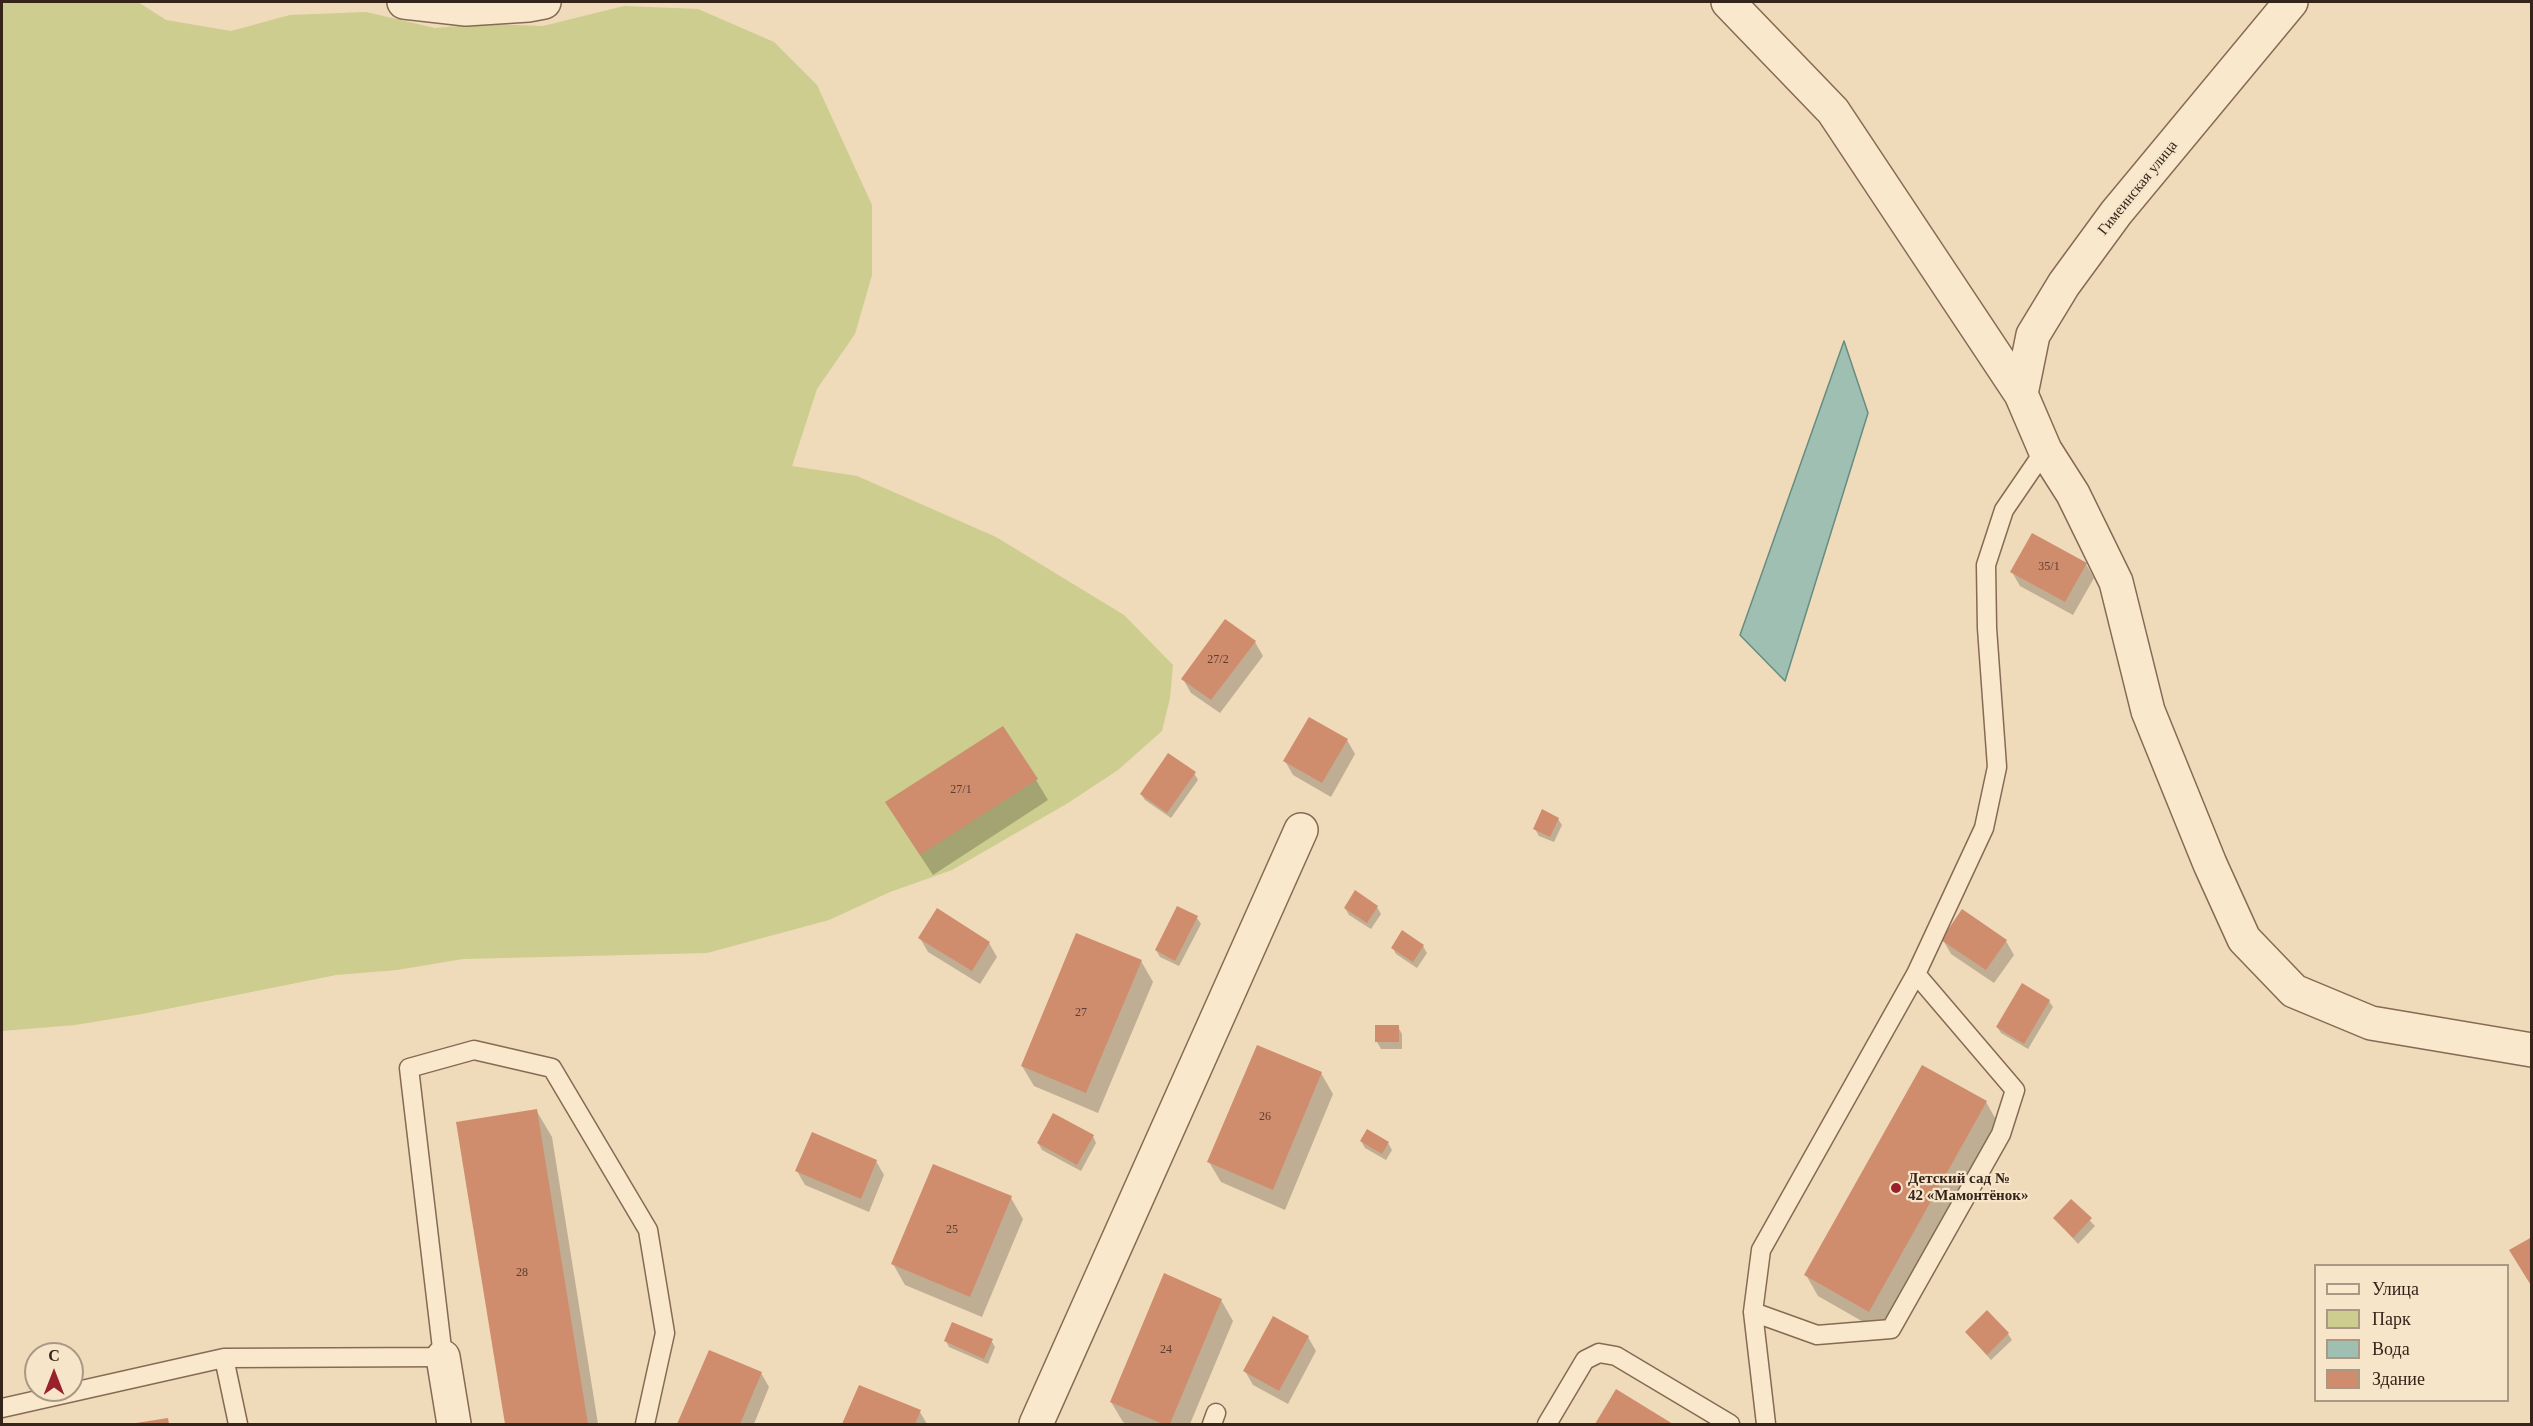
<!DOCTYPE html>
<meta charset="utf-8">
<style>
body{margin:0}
#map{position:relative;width:2533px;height:1426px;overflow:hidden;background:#efdaba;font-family:Georgia,serif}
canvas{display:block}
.frame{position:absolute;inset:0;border:3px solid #34241a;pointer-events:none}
.legend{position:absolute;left:2314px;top:1264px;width:195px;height:138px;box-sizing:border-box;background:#f7e5c9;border:2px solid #a99883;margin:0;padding:8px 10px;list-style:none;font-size:18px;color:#34241a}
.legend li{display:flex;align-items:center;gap:12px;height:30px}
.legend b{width:30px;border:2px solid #a99883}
.north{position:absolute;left:24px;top:1342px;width:60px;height:60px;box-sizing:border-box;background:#f7e5c9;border:2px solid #a99883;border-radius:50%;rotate:0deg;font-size:16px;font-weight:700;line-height:24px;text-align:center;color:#34241a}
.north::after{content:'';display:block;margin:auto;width:21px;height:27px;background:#98212d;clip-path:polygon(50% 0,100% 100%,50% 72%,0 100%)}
</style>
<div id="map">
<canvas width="2533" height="1426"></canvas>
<div class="frame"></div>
<ul class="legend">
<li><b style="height:8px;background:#fae8cd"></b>Улица</li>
<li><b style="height:16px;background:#cccd8e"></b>Парк</li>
<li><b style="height:16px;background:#9fbfb3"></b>Вода</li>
<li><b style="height:16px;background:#cf8d6e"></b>Здание</li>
</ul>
<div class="north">С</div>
</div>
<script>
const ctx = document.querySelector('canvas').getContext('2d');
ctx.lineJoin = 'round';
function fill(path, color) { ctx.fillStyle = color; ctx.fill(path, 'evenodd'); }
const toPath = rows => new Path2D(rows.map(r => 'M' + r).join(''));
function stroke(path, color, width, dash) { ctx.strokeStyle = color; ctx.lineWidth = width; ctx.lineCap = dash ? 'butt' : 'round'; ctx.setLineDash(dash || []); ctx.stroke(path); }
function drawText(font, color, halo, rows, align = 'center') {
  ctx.font = font + ' Georgia,serif'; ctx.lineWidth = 4.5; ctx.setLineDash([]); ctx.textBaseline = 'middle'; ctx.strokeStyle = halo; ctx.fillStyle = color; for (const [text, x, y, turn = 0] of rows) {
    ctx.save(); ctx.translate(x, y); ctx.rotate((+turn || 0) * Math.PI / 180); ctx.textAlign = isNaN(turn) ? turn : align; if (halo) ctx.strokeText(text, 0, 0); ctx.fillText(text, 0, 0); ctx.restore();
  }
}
fill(toPath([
 [2,2,138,2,166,20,231,31,290,15,366,12,435,28,485,24,543,26,624,6,698,9,774,42,817,85,872,205,872,275,855,334,817,389,792,466,857,476,996,537,1124,615,1173,665,1170,698,1162,731,1118,770,1068,803,952,870,890,892,829,920,707,953,463,959,397,970,336,975,142,1014,75,1025,2,1031]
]), '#cccd8e');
const water = toPath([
 [1844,341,1868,413,1785,681,1740,635,1844,341]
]);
fill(water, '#9fbfb3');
stroke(water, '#668d80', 1.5);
fill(toPath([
 [2086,564,2094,578,2073,615,2020,586,2012,572],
 [1255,642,1263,656,1220,713,1191,693,1183,679],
 [1347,740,1355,754,1331,797,1293,775,1285,761],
 [1194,773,1198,780,1171,818,1145,800,1141,794],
 [1036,780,1048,800,933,875,899,823],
 [1558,819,1562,825,1554,842,1539,836,1535,829],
 [1377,907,1381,914,1371,929,1349,915,1345,908],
 [1197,918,1201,924,1179,966,1160,957,1156,950],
 [920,938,989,943,997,957,980,984,928,952],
 [1943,940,2006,941,2014,955,1994,983,1951,954],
 [1423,946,1427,953,1417,968,1396,954,1393,948],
 [1141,961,1153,982,1098,1113,1034,1086,1022,1066],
 [2049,1001,2053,1007,2028,1049,2001,1033,1997,1027],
 [1377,1027,1398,1027,1402,1034,1402,1049,1381,1049,1377,1042],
 [1321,1073,1333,1094,1285,1210,1221,1182,1209,1162],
 [1986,1102,1998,1123,1881,1332,1818,1296,1806,1275],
 [536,1110,552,1137,598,1424,507,1424,458,1123],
 [1093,1136,1096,1143,1081,1171,1042,1150,1038,1143],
 [1361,1141,1388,1143,1392,1150,1386,1160,1365,1148],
 [876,1161,884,1175,869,1212,805,1185,797,1171],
 [1011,1198,1023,1219,982,1317,905,1285,893,1264],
 [2071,1201,2095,1226,2078,1244,2055,1218],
 [1221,1300,1233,1321,1190,1424,1128,1424,1123,1422,1111,1402],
 [1966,1332,2008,1334,2012,1340,1991,1360],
 [1308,1337,1316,1351,1288,1404,1253,1385,1245,1371],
 [991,1340,995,1347,988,1364,949,1347,946,1341],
 [710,1352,761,1373,769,1387,754,1424,679,1424],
 [859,1387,920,1412,927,1424,843,1424],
 [1617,1391,1671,1424,1596,1424]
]), '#0003');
fill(toPath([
 [2032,533,2087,563,2065,602,2010,572],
 [1225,619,1256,641,1211,700,1181,679],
 [1309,717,1348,739,1322,783,1283,761],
 [1003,726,1038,779,920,855,885,802],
 [1168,753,1196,772,1167,813,1140,794],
 [1542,809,1559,818,1550,837,1533,829],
 [1355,890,1378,906,1367,923,1344,908],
 [1177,906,1198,916,1175,961,1155,950],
 [937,908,990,942,972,971,918,938],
 [1962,909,2007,940,1986,970,1941,940],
 [1402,930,1424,945,1413,962,1391,948],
 [1076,933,1142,960,1086,1093,1021,1066],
 [2022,983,2050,1000,2024,1044,1996,1027],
 [1375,1025,1399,1025,1399,1042,1375,1042],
 [1257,1045,1322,1072,1273,1190,1207,1162],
 [1922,1065,1987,1101,1869,1312,1804,1275],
 [537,1109,588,1424,505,1424,456,1122],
 [1053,1113,1094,1135,1077,1165,1037,1143],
 [1367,1129,1389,1142,1382,1154,1360,1141],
 [812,1132,877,1160,861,1199,795,1171],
 [933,1164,1012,1196,970,1297,891,1264],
 [2071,1199,2092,1218,2073,1238,2053,1218],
 [2532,1237,2532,1287,2509,1250],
 [1164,1273,1222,1299,1170,1424,1163,1424,1110,1402],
 [1987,1310,2009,1333,1987,1355,1965,1332],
 [1273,1316,1309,1336,1279,1391,1243,1371],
 [952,1322,993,1339,984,1359,944,1341],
 [709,1350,762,1372,740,1424,677,1424],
 [859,1385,921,1410,915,1424,842,1424],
 [1616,1389,1673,1424,1595,1424],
 [168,1418,169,1424,136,1424,136,1423]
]), '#cf8d6e');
const lane = toPath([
 [1753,1312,1817,1335,1891,1329,2001,1134,2015,1090,1916,974],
 [224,1358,238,1424],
 [2,1408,224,1358,443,1357,409,1068,474,1050,552,1068,648,1230,665,1333,645,1424],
 [1212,1424,1216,1413],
 [1547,1424,1585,1360,1599,1353,1616,1356,1730,1424],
 [1766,1424,1753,1312,1761,1250,1916,974,1984,828,1997,767,1987,628,1986,565,2004,510,2045,450]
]);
const street = toPath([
 [404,2,466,9,528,5,544,2],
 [1728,2,1833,111,2021,394,2045,450,2073,494,2116,582,2148,711,2210,864,2244,939,2294,991,2371,1023,2532,1050],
 [2021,394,2033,335,2064,284,2116,213,2291,2],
 [443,1357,454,1424],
 [1036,1424,1301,830]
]);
stroke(lane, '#866a54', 21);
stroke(street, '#866a54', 36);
stroke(lane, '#fae8cd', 18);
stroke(street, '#fae8cd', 33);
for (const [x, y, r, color] of [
 [1896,1188,6,"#98212d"]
]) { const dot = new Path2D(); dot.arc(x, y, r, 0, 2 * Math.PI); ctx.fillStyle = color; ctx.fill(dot); stroke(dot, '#f7e5c9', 2); }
drawText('12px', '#5b3e2f', null, [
 ["35/1",2049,567],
 ["27/2",1218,660],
 ["27/1",961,790],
 ["27",1081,1013],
 ["26",1265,1117],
 ["25",952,1230],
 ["28",522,1273],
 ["24",1166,1350]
]);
drawText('15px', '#34241a', '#f7e5c9', [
 ["Гимеинская улица",2138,188,-51]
]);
drawText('bold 15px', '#34241a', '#f7e5c9', [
 ["Детский сад №",1908,1179],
 ["42 «Мамонтёнок»",1908,1196]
], 'left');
</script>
